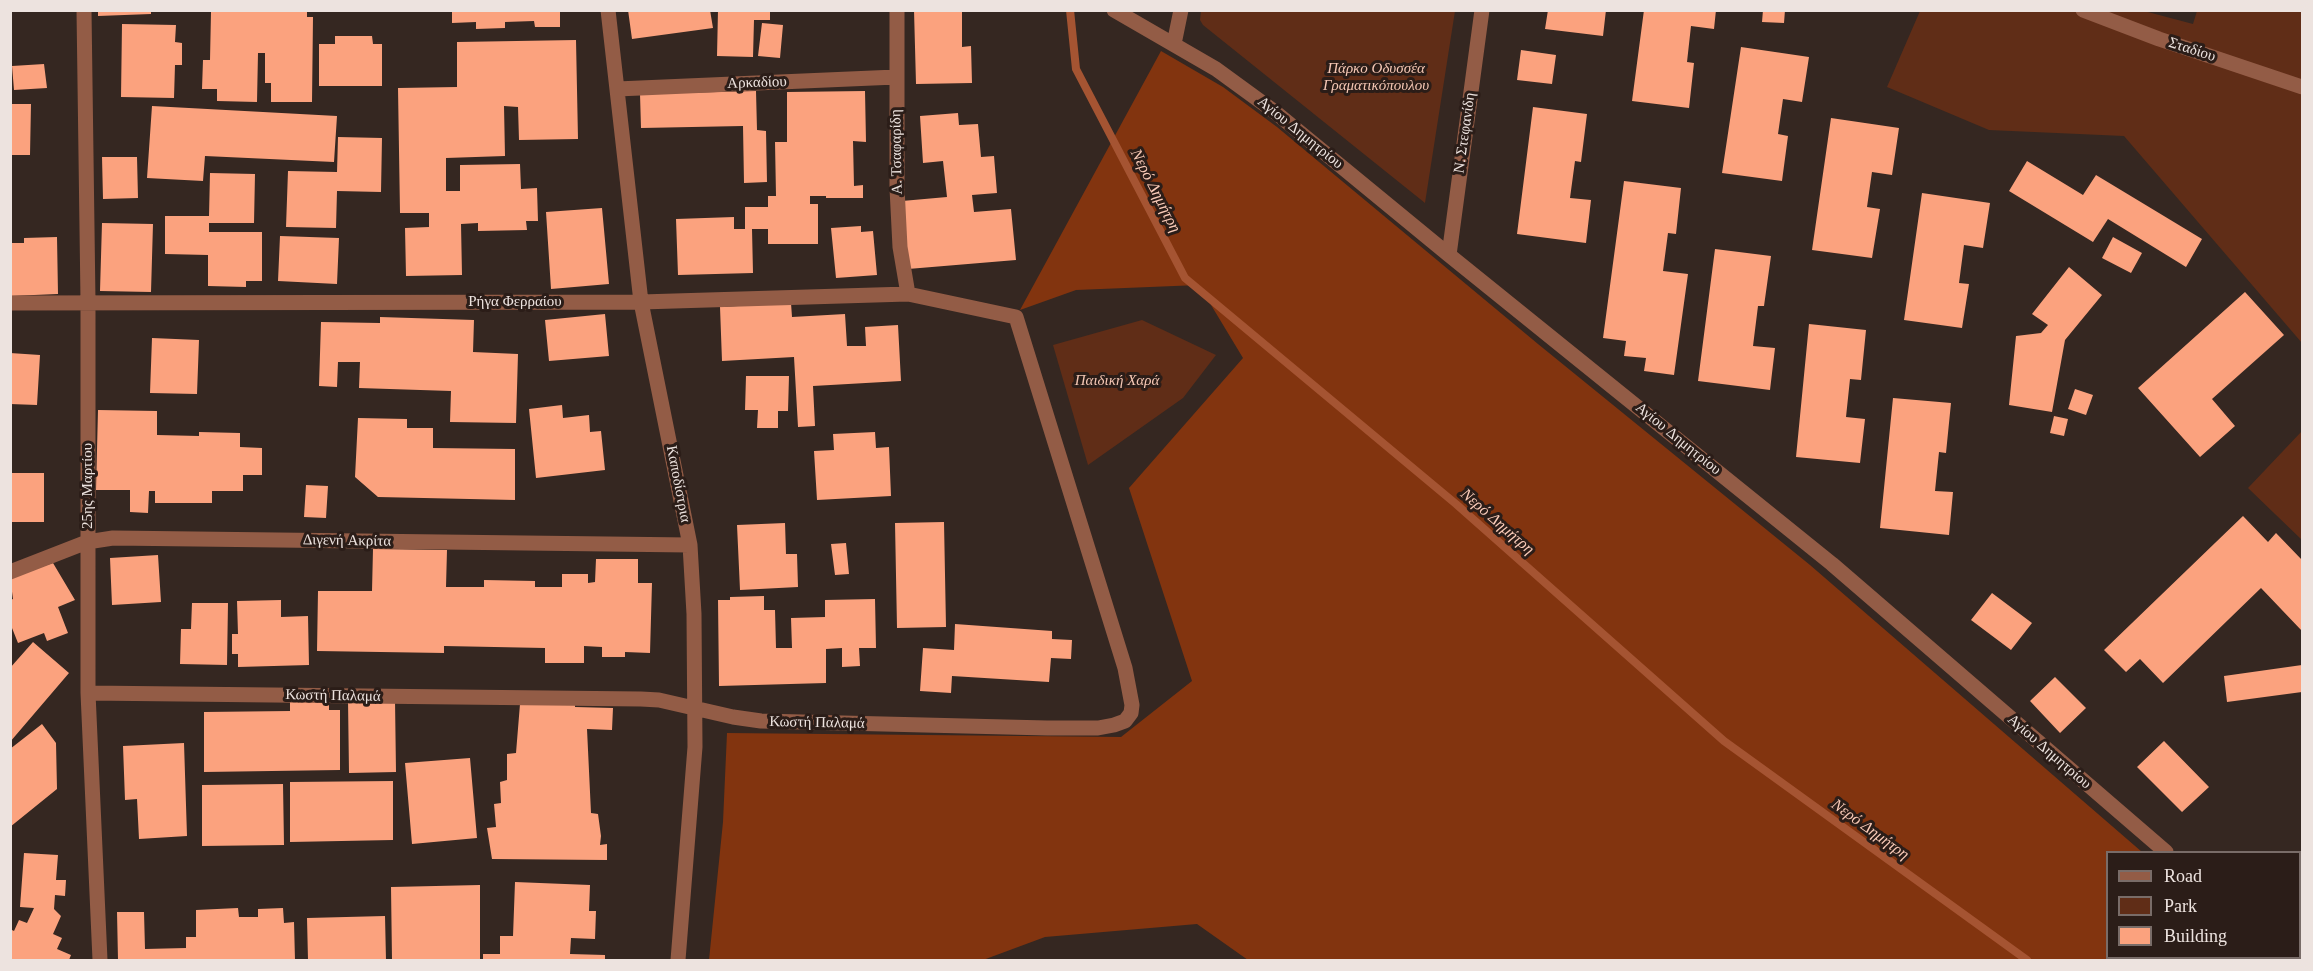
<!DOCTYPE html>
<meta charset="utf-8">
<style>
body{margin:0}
#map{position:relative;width:2313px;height:971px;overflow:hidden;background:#352721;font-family:"Times New Roman",serif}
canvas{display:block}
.frame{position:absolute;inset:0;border:12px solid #ede3df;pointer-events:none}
.legend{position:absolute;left:2106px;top:851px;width:195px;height:108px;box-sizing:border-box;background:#2b1d18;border:2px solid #796c68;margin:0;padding:8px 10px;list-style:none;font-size:18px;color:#ede3df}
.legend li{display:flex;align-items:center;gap:12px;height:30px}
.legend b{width:30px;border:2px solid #796c68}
</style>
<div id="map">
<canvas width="2313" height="971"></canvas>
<div class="frame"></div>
<ul class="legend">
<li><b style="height:8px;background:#935c46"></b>Road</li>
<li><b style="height:16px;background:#602d17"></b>Park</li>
<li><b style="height:16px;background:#fba27e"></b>Building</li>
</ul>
</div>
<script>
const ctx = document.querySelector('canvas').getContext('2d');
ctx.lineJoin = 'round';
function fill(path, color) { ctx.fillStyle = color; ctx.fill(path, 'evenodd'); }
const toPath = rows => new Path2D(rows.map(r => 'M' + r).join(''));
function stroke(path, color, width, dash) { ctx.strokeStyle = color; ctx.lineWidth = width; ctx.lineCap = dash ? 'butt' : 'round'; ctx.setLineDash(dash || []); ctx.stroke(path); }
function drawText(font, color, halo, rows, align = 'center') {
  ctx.font = font + ' "Times New Roman",serif'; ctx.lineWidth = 6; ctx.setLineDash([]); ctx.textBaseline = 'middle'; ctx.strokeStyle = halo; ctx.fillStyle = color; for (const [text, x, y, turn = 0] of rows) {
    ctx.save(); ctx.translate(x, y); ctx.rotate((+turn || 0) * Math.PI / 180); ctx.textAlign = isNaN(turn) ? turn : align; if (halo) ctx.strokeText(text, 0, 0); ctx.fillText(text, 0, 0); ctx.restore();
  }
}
fill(toPath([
 [1201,11,1455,11,1425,203,1203,25,1200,20],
 [1920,11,2144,11,2193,24,2197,11,2302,11,2302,343,2124,136,1989,130,1887,87],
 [1142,320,1216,355,1183,398,1088,465,1053,345],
 [2302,431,2302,540,2248,488]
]), '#602d17');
fill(toPath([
 [1161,51,1223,87,1277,127,1538,344,1810,565,2142,852,2108,852,2108,958,2272,958,2276,960,1248,960,1197,924,1045,937,983,960,709,960,723,822,727,733,1121,737,1192,681,1129,488,1243,358,1199,285,1076,290,1020,310]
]), '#82340f');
stroke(toPath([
 [1070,10,1076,69,1185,278,1456,504,1724,741,2027,960]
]), '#a55432', 8);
fill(toPath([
 [98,10,151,10,151,14,98,16],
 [220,10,307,10,307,17,313,17,312,102,271,102,271,83,265,83,265,53,258,53,257,102,217,101,217,89,202,89,203,60,210,60,211,12],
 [452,10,560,10,560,27,535,27,534,21,505,22,505,28,476,29,476,22,452,23],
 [628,10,710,10,713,28,632,39],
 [718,10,770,10,770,20,754,20,753,57,717,56],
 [914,10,962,10,962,47,971,46,972,83,916,84],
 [1548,10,1606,10,1603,36,1545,29],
 [1644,10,1716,10,1714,29,1691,26,1687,62,1694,63,1689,108,1632,101],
 [1763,10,1785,10,1784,23,1762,22],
 [762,23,783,25,780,58,758,56],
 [122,24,176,25,175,42,182,43,182,65,175,65,174,98,121,97],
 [335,36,372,36,373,44,382,44,382,86,319,86,319,44,335,44],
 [576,40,578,139,519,140,518,107,504,106,505,156,446,158,446,191,460,191,460,165,520,164,521,189,537,188,538,221,526,221,527,230,478,231,478,223,461,224,462,275,406,276,405,228,429,227,429,213,400,213,398,88,457,87,457,42],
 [1741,47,1809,57,1802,102,1783,99,1778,134,1788,136,1782,181,1722,173],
 [1521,50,1556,55,1552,84,1517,80],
 [44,64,47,88,14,90,12,66],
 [756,91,757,130,766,131,767,182,744,183,743,126,641,128,640,94],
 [865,91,866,142,853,141,854,186,863,185,863,198,826,198,826,196,810,196,810,204,818,204,818,244,768,244,768,229,752,229,753,273,678,275,676,219,734,217,734,229,745,229,745,207,768,207,768,196,776,196,775,142,787,142,787,92],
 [10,104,31,104,30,155,10,155],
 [152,106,337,116,334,162,205,156,203,181,147,178],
 [1533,107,1587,114,1581,162,1575,161,1570,198,1591,200,1586,243,1517,234],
 [958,113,959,125,978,124,981,157,994,156,997,193,972,195,974,212,1011,209,1016,260,908,269,902,201,947,197,943,161,923,163,920,116],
 [1831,118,1899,128,1892,175,1872,172,1867,207,1880,209,1872,258,1812,250],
 [338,137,382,138,381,192,337,191,336,228,286,227,288,171,337,172],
 [102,157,137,157,138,198,103,199],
 [2027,161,2083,195,2096,175,2202,239,2186,267,2108,219,2093,242,2009,191],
 [210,173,255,174,254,223,209,223,209,232,262,232,262,281,246,281,246,287,208,286,208,255,165,254,165,216,209,216],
 [1624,181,1681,188,1676,234,1668,233,1663,271,1688,274,1674,375,1644,371,1646,358,1624,356,1626,341,1603,338],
 [1922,193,1990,203,1983,248,1964,245,1959,283,1969,284,1962,328,1904,320],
 [602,208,609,284,551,289,546,212],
 [102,223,153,224,151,292,100,291],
 [861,226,861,232,873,231,877,275,836,278,831,228],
 [280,236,339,238,337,284,278,281],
 [57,237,58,294,10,296,10,243,24,243,24,238],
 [2113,237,2142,253,2131,273,2102,258],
 [1715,249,1771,256,1764,306,1758,306,1753,346,1775,348,1770,390,1698,381],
 [2069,267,2102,295,2065,340,2052,412,2009,405,2016,336,2041,333,2048,325,2032,314],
 [2245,292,2284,335,2212,399,2235,426,2200,457,2138,388],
 [791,303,792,317,845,314,847,346,866,346,865,327,898,325,901,381,813,386,815,426,798,427,794,357,722,361,720,307],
 [605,314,609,356,549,361,545,320],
 [380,317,474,320,473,352,518,354,516,423,450,422,451,391,359,388,360,362,338,362,337,387,319,386,321,322,380,323],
 [1809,324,1866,330,1861,380,1850,379,1846,417,1865,419,1860,463,1796,457],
 [152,338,199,340,197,394,150,393],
 [10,353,40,355,37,405,10,404],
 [746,376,789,376,788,411,778,411,778,428,757,428,758,410,745,410],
 [2075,389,2093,395,2086,415,2068,409],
 [1893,398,1951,403,1946,453,1939,452,1935,491,1953,492,1949,535,1880,528],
 [562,405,563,418,589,415,590,432,601,431,605,470,536,478,529,409],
 [98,410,157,411,157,435,199,436,199,432,240,433,240,447,262,448,262,475,243,475,243,491,212,491,212,503,155,503,155,491,149,491,148,513,130,512,130,490,96,490],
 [2054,416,2068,419,2064,436,2050,433],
 [358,418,407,419,407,428,433,428,433,448,515,449,515,500,378,497,355,477],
 [875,432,876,448,889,447,891,496,817,500,814,451,834,450,833,434],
 [10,473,44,473,44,522,10,522],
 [306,485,328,486,326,518,304,517],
 [2243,516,2268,542,2276,533,2302,560,2302,631,2261,588,2163,683,2140,659,2126,672,2104,650],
 [944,522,946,627,897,628,895,523],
 [785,523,786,554,797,554,798,587,740,590,737,525],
 [846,543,849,574,835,575,831,544],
 [373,549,447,550,446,587,484,587,484,580,535,581,535,587,562,587,562,574,588,574,588,583,595,582,596,559,638,559,638,583,652,583,650,653,625,652,625,657,602,657,602,647,584,646,584,663,545,663,545,648,444,646,444,653,317,651,318,591,372,591],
 [158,555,161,602,112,605,110,558],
 [53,563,75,600,58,607,68,633,47,641,44,633,18,643,10,623,10,600,13,599,10,577],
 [1992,593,2032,623,2011,650,1971,620],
 [764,596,764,610,775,610,776,648,792,648,791,618,825,617,825,600,875,599,876,648,859,648,860,666,842,667,842,648,826,649,826,683,719,686,718,600,730,600,730,597],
 [281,600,281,617,308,616,309,665,238,667,238,654,232,654,232,634,238,634,237,601],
 [192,603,228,603,227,665,180,664,181,629,191,629],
 [955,624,1052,631,1052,639,1072,640,1071,659,1051,658,1049,682,952,676,951,693,920,691,923,648,954,650],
 [33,642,69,673,10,742,10,668],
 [2302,665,2302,692,2227,702,2224,676],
 [2055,677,2086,708,2060,733,2030,701],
 [348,700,395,700,396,772,349,773],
 [290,701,329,701,329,710,340,710,340,770,204,772,204,712,290,711],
 [575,703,575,707,613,708,612,730,587,729,591,813,598,814,601,836,600,845,607,844,607,860,492,859,487,828,496,827,494,804,501,803,500,782,507,780,507,754,516,753,520,704],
 [42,724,56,743,57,789,10,827,10,749],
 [2164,741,2209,787,2182,812,2137,767],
 [184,743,187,836,139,839,137,799,125,800,123,746],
 [470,758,477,838,412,844,405,763],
 [393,781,393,840,290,842,290,782],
 [283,784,284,845,202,846,202,785],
 [24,853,58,855,56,880,66,880,65,896,55,895,54,909,61,916,53,934,62,938,57,949,71,955,69,960,10,960,10,929,14,931,19,920,27,923,34,908,20,907],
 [515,882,590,885,589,911,596,911,595,939,571,938,570,954,605,955,605,960,483,960,483,954,500,954,500,936,513,936],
 [480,885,480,960,392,960,391,887],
 [238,908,239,917,258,917,258,909,283,908,284,923,294,922,295,960,118,960,117,912,144,912,145,949,186,948,186,937,196,937,196,910],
 [385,916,386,960,308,960,307,918]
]), '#fba27e');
stroke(toPath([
 [84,10,88,301,88,693,100,960],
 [608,10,641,302,690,545,694,614,695,747,678,960],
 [897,10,897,188,900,247,908,294],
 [1114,10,1216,69,1275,112,1449,255,1832,564,2166,852],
 [2083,10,2159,39,2302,87],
 [1174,44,1181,10],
 [617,89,896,77],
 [1449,255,1482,10],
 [10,303,641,302,908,294,1016,317,1125,668,1132,705,1131,713,1125,721,1114,725,1098,728,1047,728,761,721,733,717,659,700,641,699,88,693],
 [10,572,87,542,113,538,690,545],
 [2293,958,2297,960]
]), '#935c46', 15);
drawText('15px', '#ede3df', '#2b1d18', [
 ["Σταδίου",2192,50,18],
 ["Αρκαδίου",757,83,-2],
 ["Αγίου Δημητρίου",1300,133,39],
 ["Ν. Στεφανίδη",1465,133,-82],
 ["Α. Τσαφαρίδη",897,152,-91],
 ["Ρήγα Φερραίου",515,302],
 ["Αγίου Δημητρίου",1678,439,39],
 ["Καποδίστρια",678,484,79],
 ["25ης Μαρτίου",88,486,-90],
 ["Διγενή Ακρίτα",347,541,1],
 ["Κωστή Παλαμά",333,696,1],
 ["Κωστή Παλαμά",817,723,1],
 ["Αγίου Δημητρίου",2049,752,41]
]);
drawText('italic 15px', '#f5c7b4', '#2b1d18', [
 ["Πάρκο Οδυσσέα",1376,69],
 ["Γραματικόπουλου",1376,86],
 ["Παιδική Χαρά",1117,381]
]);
drawText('italic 16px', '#facbb8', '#2b1d18', [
 ["Νερό Δημήτρη",1155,191,63],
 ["Νερό Δημήτρη",1497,522,41],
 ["Νερό Δημήτρη",1870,830,36]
]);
</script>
